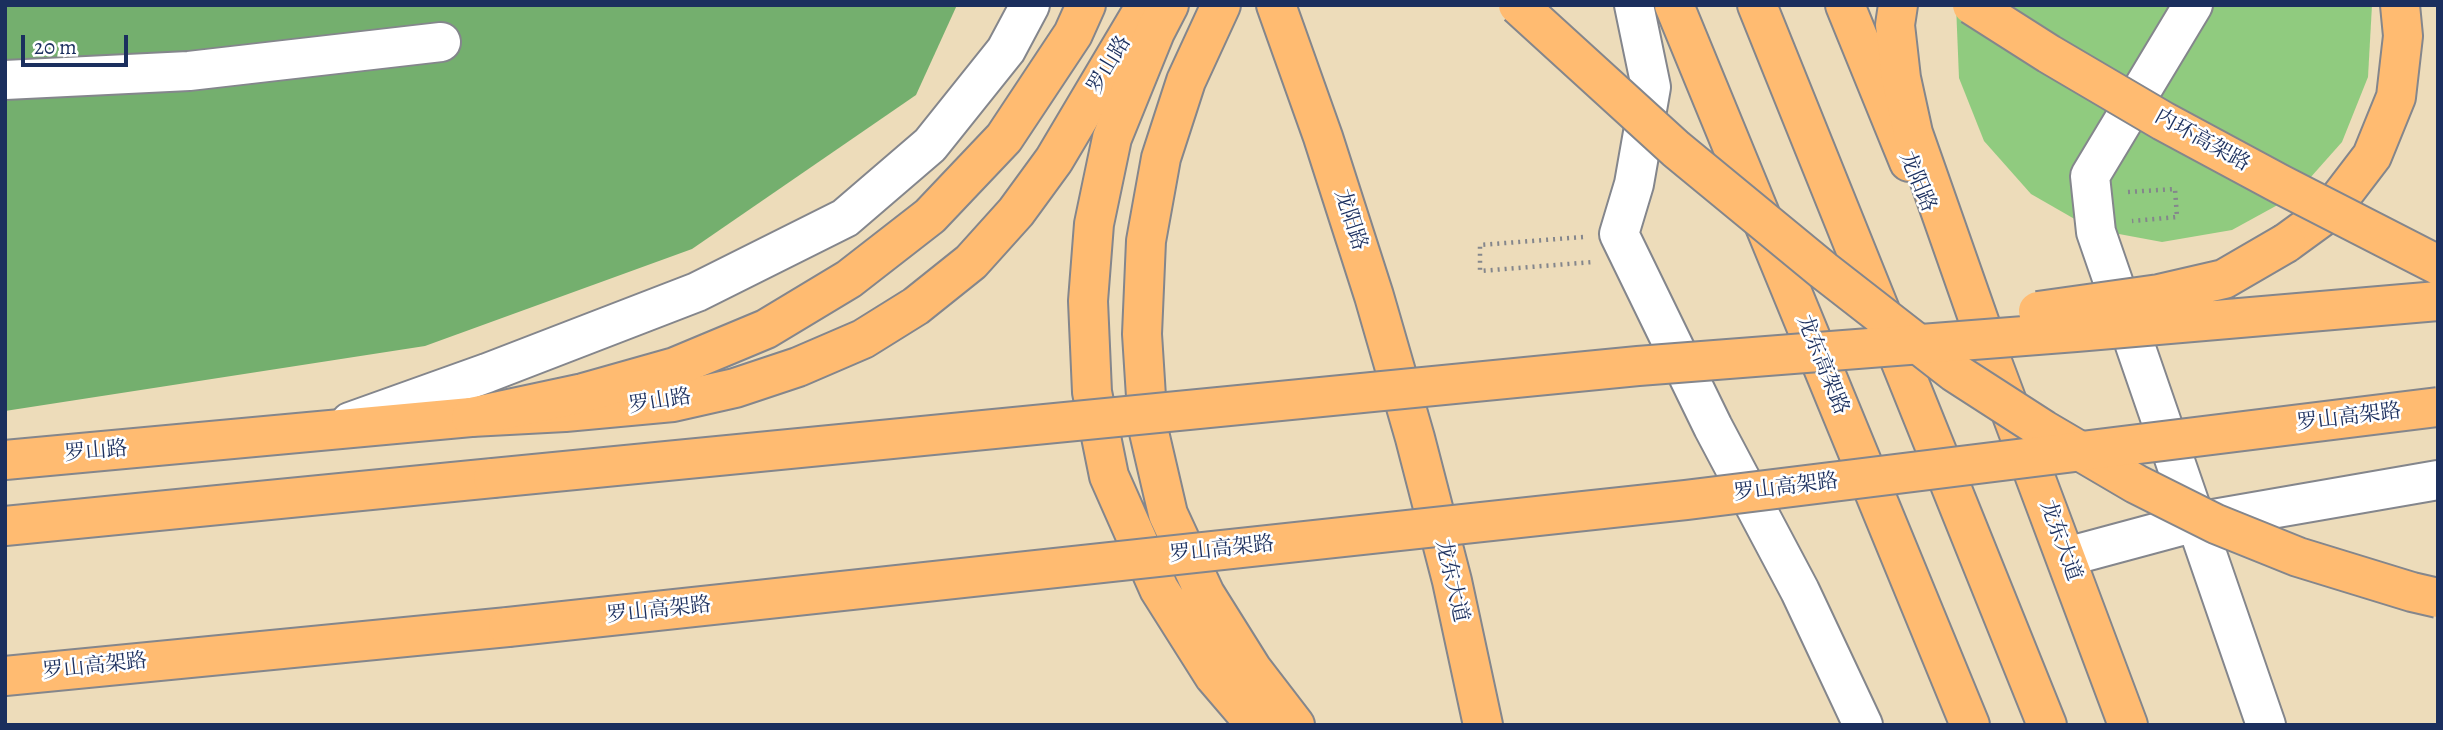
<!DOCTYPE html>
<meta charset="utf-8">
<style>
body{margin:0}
#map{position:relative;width:2443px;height:730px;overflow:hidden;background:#eddcba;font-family:Alegreya,serif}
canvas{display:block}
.frame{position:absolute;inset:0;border:7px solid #1b2f5e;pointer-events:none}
.scale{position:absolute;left:21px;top:35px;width:107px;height:32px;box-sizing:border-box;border:4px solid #1b2f5e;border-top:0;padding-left:9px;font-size:21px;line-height:24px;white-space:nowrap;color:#1b2f5e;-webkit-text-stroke:5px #fff;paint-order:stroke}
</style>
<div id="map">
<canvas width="2443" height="730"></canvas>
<div class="frame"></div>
<div class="scale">20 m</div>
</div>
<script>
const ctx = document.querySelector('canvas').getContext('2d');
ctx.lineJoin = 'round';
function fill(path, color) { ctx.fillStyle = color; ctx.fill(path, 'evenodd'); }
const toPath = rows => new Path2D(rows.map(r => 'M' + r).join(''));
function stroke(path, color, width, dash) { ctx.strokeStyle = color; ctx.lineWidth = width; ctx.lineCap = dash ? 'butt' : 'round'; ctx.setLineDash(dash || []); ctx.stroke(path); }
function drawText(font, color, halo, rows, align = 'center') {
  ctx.font = font + ' Alegreya,"Noto Serif SC",serif'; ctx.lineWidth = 5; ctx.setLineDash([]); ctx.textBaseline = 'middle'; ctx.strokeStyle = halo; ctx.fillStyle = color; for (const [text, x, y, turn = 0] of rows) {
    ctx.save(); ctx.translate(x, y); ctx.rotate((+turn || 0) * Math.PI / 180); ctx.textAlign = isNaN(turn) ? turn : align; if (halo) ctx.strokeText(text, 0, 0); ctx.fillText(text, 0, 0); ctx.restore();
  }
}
fill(toPath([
 [1956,5,2372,5,2368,77,2342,142,2294,196,2232,230,2162,242,2092,229,2031,194,1984,141,1959,78]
]), '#90cb7f');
fill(toPath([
 [5,5,957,5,916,95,692,249,425,346,5,411]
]), '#74af6e');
const minor = toPath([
 [1634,5,1651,87,1634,184,1619,234,1713,427,1800,591,1863,725],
 [2193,5,2090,176,2092,195,2096,232,2266,725],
 [5,80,189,71,441,42],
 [350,422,487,373,697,292,845,218,930,145,1006,50,1030,5],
 [2066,557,2196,522,2438,480]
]);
const major = toPath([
 [1276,5,1323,137,1374,296,1415,438,1452,581,1483,725],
 [1845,5,1909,162],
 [1979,327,2128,725],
 [5,460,471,417,565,412,673,402,735,388,798,367,863,339,916,306,971,262,1016,212,1054,160,1146,5]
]);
const highway = toPath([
 [1169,5,1155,32,1112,138,1094,224,1088,301,1092,392,1109,476,1159,589,1214,676,1256,725],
 [1221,5,1186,81,1161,158,1146,241,1142,334,1148,428,1168,514,1205,594,1252,669,1295,725],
 [1674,5,1970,725],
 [1757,5,2047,725],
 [1898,5,1895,25,1901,78,1913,133,1992,358],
 [2286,243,2330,211,2372,156,2396,97,2403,36,2400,5],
 [471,417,583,393,675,367,766,329,849,279,930,216,1004,138,1073,34,1086,5],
 [5,526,493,478],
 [5,676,508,627]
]);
stroke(minor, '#84868c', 42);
stroke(major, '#84868c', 42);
stroke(highway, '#84868c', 42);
stroke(toPath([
 [2128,192,2175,189,2177,217,2132,221],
 [1583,237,1480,245,1480,271,1593,262]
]), '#84868c', 4.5, [2, 5]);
stroke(minor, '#fff', 38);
stroke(major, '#ffbb71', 38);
stroke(highway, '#ffbb71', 38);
const majorBridge = toPath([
 [1518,5,1676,149,1823,270,1954,372,2044,430,2136,484,2216,524,2298,557,2412,592,2438,598]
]);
const highwayBridge = toPath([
 [1972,5,2049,54,2163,121,2280,184,2438,265],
 [2038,311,2159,294,2224,279,2286,243],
 [493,478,1638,366,2076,332,2438,301],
 [508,627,1686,500,2438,407]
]);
stroke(majorBridge, '#84868c', 42, []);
stroke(highwayBridge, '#84868c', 42, []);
stroke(majorBridge, '#ffbb71', 38);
stroke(highwayBridge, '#ffbb71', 38);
drawText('21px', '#1b2f5e', '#fff', [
 ["罗山路",1110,65,-59],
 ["内环高架路",2202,141,29],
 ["龙阳路",1917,182,67],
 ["龙阳路",1350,220,72],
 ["龙东高架路",1822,365,68],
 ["罗山路",660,402,-9],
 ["罗山高架路",2349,418,-7],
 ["罗山路",96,452,-5],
 ["罗山高架路",1786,488,-7],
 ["龙东大道",2060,541,70],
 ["罗山高架路",1222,550,-6],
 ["龙东大道",1451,581,77],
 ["罗山高架路",659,611,-6],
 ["罗山高架路",95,667,-6]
]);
</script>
